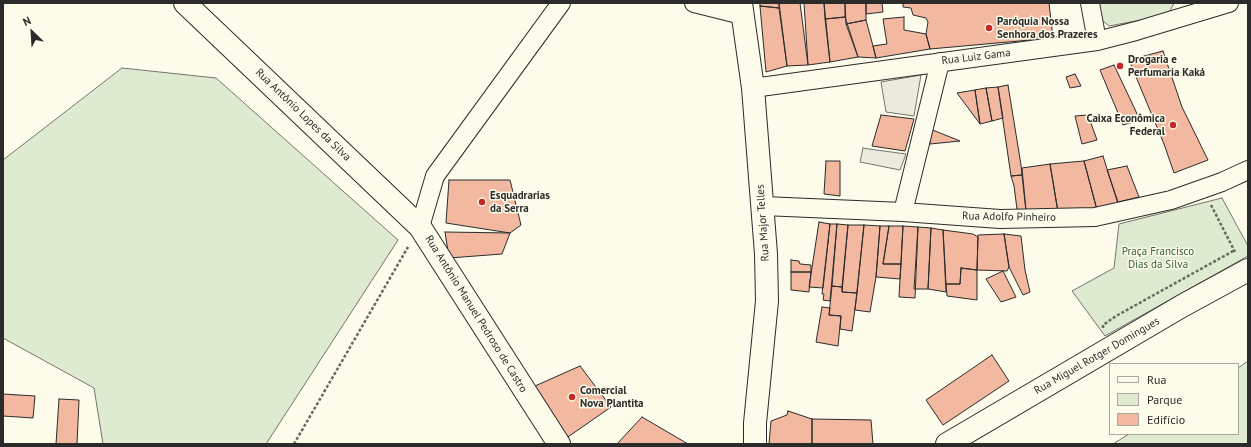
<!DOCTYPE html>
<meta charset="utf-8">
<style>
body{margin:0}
#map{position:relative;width:1251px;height:447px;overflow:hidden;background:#fdfbea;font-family:"PT Sans",sans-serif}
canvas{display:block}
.frame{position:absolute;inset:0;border:4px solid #2b2b2b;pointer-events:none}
.legend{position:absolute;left:1109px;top:363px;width:130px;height:72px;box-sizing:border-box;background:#fdfbea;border:1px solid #a9a89e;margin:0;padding:5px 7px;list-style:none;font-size:12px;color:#2b2b2b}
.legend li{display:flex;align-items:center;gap:8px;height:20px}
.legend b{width:20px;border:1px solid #a9a89e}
.north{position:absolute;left:12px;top:12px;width:40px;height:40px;-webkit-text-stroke:3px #fdfbea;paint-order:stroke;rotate:335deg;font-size:11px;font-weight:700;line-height:16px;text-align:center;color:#2b2b2b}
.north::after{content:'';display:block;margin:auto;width:14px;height:18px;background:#2b2b2b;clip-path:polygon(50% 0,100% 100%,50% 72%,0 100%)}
</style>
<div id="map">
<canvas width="1251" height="447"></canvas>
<div class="frame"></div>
<ul class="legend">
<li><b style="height:5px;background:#fdfbea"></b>Rua</li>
<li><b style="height:11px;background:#deebd1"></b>Parque</li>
<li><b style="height:11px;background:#f2b8a0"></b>Edifício</li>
</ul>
<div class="north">N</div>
</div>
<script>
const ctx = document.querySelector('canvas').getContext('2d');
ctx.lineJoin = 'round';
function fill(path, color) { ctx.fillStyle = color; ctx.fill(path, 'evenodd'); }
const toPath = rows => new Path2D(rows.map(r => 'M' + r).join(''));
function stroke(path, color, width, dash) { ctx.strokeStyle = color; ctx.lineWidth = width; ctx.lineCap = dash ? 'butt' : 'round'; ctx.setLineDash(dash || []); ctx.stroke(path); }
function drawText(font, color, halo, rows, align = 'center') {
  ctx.font = font + ' "PT Sans",sans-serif'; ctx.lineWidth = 3; ctx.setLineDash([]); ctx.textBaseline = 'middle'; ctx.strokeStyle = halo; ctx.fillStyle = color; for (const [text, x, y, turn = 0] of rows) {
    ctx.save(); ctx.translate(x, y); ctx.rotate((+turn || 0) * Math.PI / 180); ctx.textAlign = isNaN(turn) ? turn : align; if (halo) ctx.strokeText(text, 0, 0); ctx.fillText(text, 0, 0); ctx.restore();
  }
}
const green = toPath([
 [1096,3,1174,3,1168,15,1109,26,1097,16,1096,3],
 [122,68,216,78,398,240,266,444,103,444,94,388,3,338,3,160,122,68],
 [1222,198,1248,246,1248,256,1105,336,1072,291,1114,268,1119,224,1222,198],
 [1248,361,1248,444,1113,444,1129,434,1238,434,1238,368,1248,361]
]);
fill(green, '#deebd1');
stroke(green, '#74746e', 1);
const parking = toPath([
 [921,75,914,116,886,112,881,82,921,75],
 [863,148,869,149,906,154,900,170,860,162,863,148]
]);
fill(parking, '#eceadb');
stroke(parking, '#74746e', 1);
const building = toPath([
 [760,3,779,3,779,8,760,6,760,3],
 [779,3,804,3,808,65,787,66,779,3],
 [800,3,824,3,830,62,808,65,800,3],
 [824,3,845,3,845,17,825,19,824,3],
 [845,3,866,3,866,20,846,24,845,3],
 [866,3,882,3,883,12,866,14,866,3],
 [903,3,1049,3,1053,38,930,49,926,34,928,22,926,18,913,15,911,8,903,7,903,3],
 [760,6,779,8,787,66,766,72,760,6],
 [845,17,858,57,830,62,825,19,845,17],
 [904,17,904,30,926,34,930,49,876,58,873,46,887,44,883,19,904,17],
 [866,20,873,46,876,58,858,57,846,24,866,20],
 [1163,51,1182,107,1208,160,1174,173,1164,144,1129,60,1163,51],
 [1114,65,1140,120,1123,125,1100,70,1114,65],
 [1075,74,1081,86,1070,88,1066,77,1075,74],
 [1008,85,1021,165,1022,175,1011,176,998,87,1008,85],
 [998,87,1003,118,992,121,986,88,998,87],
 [986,88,992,121,980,124,975,90,986,88],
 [975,90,980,124,957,93,975,90],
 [881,115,914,119,905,151,872,146,881,115],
 [1088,115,1097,140,1082,144,1075,116,1088,115],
 [930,129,960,141,930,144,930,129],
 [1103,156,1119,207,1097,210,1084,161,1103,156],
 [826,161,840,161,840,196,824,194,826,161],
 [1084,161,1097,210,1058,212,1050,164,1084,161],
 [1050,164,1058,212,1026,211,1022,168,1050,164],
 [1127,166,1139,197,1118,202,1107,170,1127,166],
 [1022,175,1026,211,1017,209,1014,186,1011,176,1022,175],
 [449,180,510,180,521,225,510,233,446,223,449,180],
 [819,222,830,224,823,288,809,287,819,222],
 [830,224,837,224,830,301,823,300,824,294,822,294,830,224],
 [837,224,848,225,842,287,832,286,837,224],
 [848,225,864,225,857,293,842,292,848,225],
 [864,225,880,226,876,277,870,312,855,310,864,225],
 [880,226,889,226,883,264,901,264,900,279,876,277,880,226],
 [889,226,903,226,901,264,883,264,889,226],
 [903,226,918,227,915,298,899,297,903,226],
 [918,227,931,228,928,289,914,289,918,227],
 [931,228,943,230,946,292,928,289,931,228],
 [943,230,973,234,978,237,977,270,961,268,960,284,946,284,943,230],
 [445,232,510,233,502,254,449,258,445,232],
 [1004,234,1021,236,1025,270,1030,292,1023,295,1009,267,1004,234],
 [1004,234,1009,267,1007,271,977,270,978,235,1004,234],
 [791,260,799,261,800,264,811,265,811,272,791,272,791,260],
 [961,268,977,270,977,300,947,296,946,284,960,284,961,268],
 [1003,271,1016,297,1001,302,986,279,1003,271],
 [791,272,811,272,809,292,791,290,791,272],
 [832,286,842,287,842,292,857,293,852,331,840,329,841,316,829,315,832,286],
 [822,307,830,308,829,315,841,316,838,346,816,342,822,307],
 [992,355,1009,381,943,425,926,400,992,355],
 [580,366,611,407,565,439,535,386,580,366],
 [3,394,35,396,33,418,3,416,3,394],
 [59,399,79,400,77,444,56,444,59,399],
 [788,411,812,419,812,444,769,444,771,421,787,415,788,411],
 [642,417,688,444,617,444,642,417],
 [812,419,871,420,873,444,812,444,812,419]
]);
fill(building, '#f2b8a0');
stroke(building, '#2b2b2b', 1);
const street = toPath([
 [694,3,742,15],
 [1090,3,1097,41],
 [753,88,1097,41,1136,31,1229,3],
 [763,206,903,212,1000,219,1095,217,1171,200,1222,182,1248,170],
 [903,212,940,62],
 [420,227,435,176,561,3]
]);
const secondary = toPath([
 [185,3,420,227,559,444]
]);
const primary = toPath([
 [741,3,753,88,766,254,767,301,755,423,755,444],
 [947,444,1182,306,1248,270]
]);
stroke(street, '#2b2b2b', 20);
stroke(secondary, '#2b2b2b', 24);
stroke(primary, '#2b2b2b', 24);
stroke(toPath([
 [1211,205,1235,252],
 [1103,328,1103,325,1116,316,1235,250],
 [294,444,408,247]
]), '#6a6964', 2.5, [3, 2]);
stroke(street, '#fdfbea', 18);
stroke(secondary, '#fdfbea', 22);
stroke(primary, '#fdfbea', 22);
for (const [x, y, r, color] of [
 [989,28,4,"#c62828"],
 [1120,66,4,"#c62828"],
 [1173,125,4,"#c62828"],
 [482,202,4,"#c62828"],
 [572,397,4,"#c62828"]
]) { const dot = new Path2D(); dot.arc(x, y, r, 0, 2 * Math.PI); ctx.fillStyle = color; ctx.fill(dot); stroke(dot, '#fdfbea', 1.5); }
drawText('bold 11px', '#2b2b2b', '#fdfbea', [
 ["Paróquia Nossa",997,22],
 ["Senhora dos Prazeres",997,35],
 ["Drogaria e",1128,60],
 ["Perfumaria Kaká",1128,73],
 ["Caixa Econômica",1165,119,"right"],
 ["Federal",1165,132,"right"],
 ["Esquadrarias",490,196],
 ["da Serra",490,209],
 ["Comercial",580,391],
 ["Nova Plantita",580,404]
], 'left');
drawText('11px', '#2b2b2b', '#fdfbea', [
 ["Rua Luiz Gama",976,57,-7],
 ["Rua Antônio Lopes da Silva",303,115,44],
 ["Rua Adolfo Pinheiro",1009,217,1],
 ["Rua Major Telles",763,223,-94],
 ["Rua Antônio Manuel Pedroso de Castro",476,314,58],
 ["Rua Miguel Rotger Domingues",1097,356,-30]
]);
drawText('11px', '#34623c', '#fdfbea', [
 ["Praça Francisco",1158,252],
 ["Dias da Silva",1158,265]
]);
</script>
